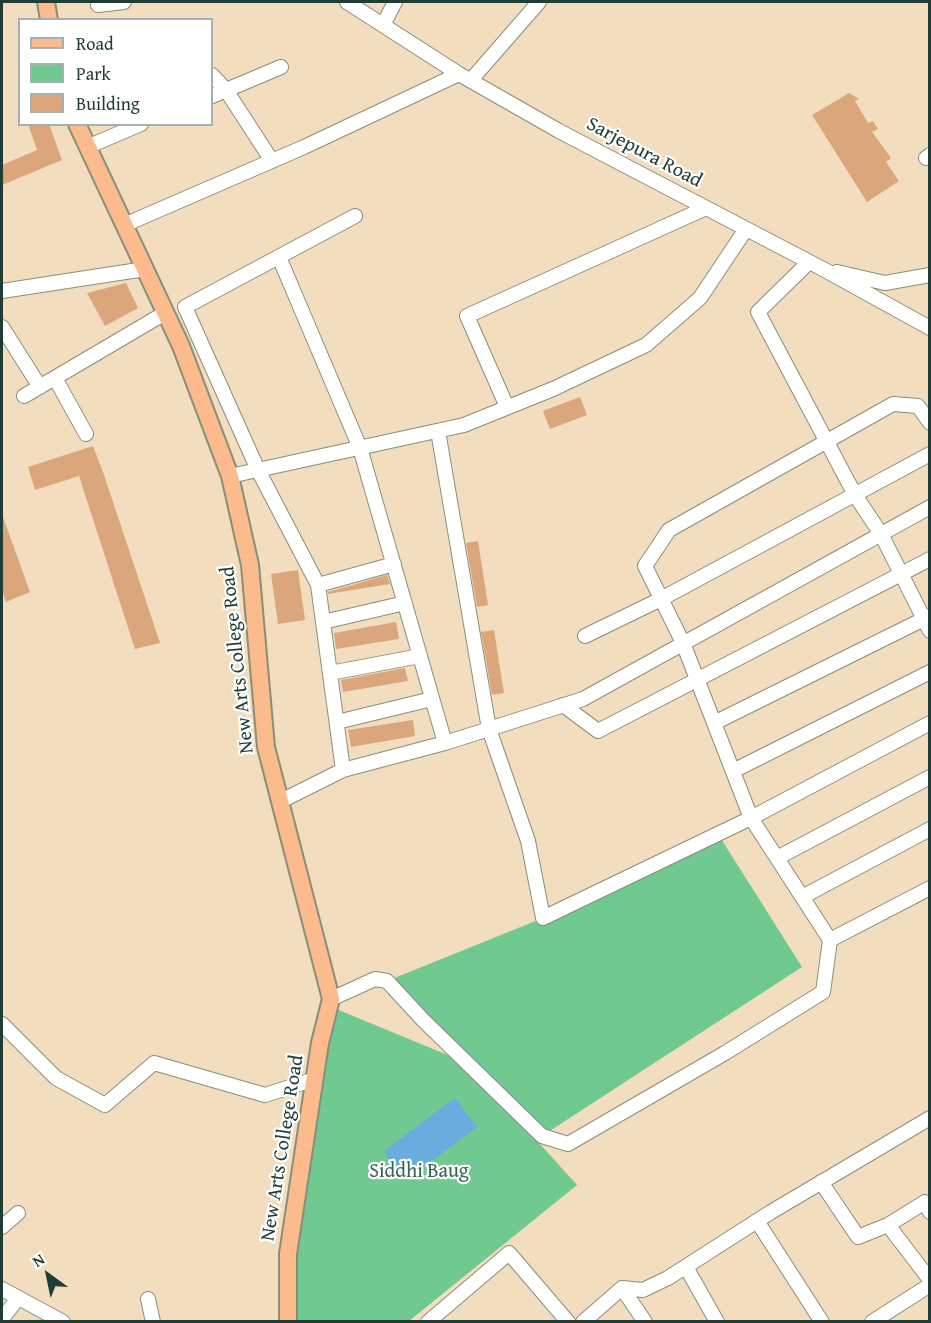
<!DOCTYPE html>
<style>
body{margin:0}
#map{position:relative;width:931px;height:1323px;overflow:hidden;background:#f2debf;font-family:"Gentium Book Plus",serif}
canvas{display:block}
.frame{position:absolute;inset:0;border:3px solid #1f3d34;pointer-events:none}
.legend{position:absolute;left:18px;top:18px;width:195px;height:108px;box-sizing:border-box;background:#fff;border:2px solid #a5b1ae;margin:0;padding:8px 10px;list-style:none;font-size:18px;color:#1f3d34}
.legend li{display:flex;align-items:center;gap:12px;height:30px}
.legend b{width:30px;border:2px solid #a5b1ae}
.north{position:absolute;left:18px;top:1245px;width:60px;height:60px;-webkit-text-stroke:4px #fff;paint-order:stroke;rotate:327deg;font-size:16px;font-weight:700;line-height:24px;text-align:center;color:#1f3d34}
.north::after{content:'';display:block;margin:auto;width:21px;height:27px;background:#1f3d34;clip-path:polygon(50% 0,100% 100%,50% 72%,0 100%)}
</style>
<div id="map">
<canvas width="931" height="1323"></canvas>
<div class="frame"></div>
<ul class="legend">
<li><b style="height:8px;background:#fbbb8c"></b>Road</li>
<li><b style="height:16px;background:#6fc990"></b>Park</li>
<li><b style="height:16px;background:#dba67c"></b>Building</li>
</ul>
<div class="north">N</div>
</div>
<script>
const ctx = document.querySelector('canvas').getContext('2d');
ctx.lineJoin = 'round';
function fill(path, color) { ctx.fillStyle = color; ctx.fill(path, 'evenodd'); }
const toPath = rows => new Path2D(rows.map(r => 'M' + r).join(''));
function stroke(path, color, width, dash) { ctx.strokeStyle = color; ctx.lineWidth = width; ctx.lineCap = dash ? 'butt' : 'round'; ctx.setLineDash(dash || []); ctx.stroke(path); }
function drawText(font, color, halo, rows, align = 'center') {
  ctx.font = font + ' "Gentium Book Plus",serif'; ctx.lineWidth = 4.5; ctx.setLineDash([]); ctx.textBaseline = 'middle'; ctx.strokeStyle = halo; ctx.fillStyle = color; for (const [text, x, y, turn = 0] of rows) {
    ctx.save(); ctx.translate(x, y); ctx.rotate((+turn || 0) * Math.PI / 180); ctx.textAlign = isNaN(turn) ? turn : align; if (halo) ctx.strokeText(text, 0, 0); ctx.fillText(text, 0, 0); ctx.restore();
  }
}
fill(toPath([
 [718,834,802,967,542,1136,387,981,543,918],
 [329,1006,467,1063,577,1185,409,1321,298,1322,298,1239,305,1202]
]), '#6fc990');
fill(toPath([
 [455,1098,477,1127,406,1180,384,1151]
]), '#69acdd');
fill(toPath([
 [849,93,859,99,855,101,868,123,873,121,878,129,872,132,891,158,886,162,899,181,867,202,812,115],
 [28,124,49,124,62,160,2,185,2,165,37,150],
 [126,283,138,308,105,326,87,293],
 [580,397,587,415,550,429,543,411],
 [93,446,104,475,160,643,135,649,79,476,35,490,28,467],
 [3,517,30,592,6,602,2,590],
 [478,541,488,605,477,607,466,543],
 [298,570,305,620,278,624,271,574],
 [387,575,390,584,328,594,328,592],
 [396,622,399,639,336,649,334,633],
 [494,630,504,693,492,695,481,632],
 [405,668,408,681,343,692,341,680],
 [413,720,415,736,351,747,348,730]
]), '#dba67c');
const minor = toPath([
 [347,2,459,74,559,131,823,269,930,328],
 [98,5,124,2],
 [383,25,395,2],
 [212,75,226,90,272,161],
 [471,80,539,2],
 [212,96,281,67],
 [87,147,141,124],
 [926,158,930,155],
 [124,225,304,147,459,74],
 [279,257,360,448,445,743],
 [809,262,758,312,855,495,881,534,930,631],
 [837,272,885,283,930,275],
 [2,291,145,269],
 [2,327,40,387],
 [55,378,86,434],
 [24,396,165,313],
 [507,407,467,316,706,208],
 [438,431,489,729,528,841,543,918,751,818,930,723],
 [230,476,464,425,553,389,646,345,700,298,746,229],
 [318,585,394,564],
 [323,622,405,603],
 [585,636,661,599,930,454],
 [330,673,420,656],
 [563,705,598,731,930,559],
 [337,722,432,699],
 [714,723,930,616],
 [343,770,318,585,258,470,185,307,355,216],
 [733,771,930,672],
 [281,801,343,770,445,743,583,699,930,507],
 [777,858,930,777],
 [802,897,930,829],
 [830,940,751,818,683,643,645,566,669,530,893,404,918,406,930,423],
 [331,999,375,979,387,981,423,1020,542,1136,568,1144,725,1053,823,992,830,940,930,888],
 [2,1024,56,1078,105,1105,154,1063,265,1095,315,1079],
 [821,1182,858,1237,888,1225,925,1202,930,1212],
 [757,1221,822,1322],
 [888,1225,930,1280],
 [2,1227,18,1213],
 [686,1267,717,1322],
 [622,1288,645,1322],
 [2,1289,63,1322],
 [148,1299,153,1322],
 [2,1319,18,1298],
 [428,1322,509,1253,568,1322],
 [583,1322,622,1288,643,1290,668,1278,771,1212,930,1118],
 [872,1322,930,1285]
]);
const major = toPath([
 [46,2,49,20],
 [77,124,181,346,230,476,250,565,266,747,331,999,320,1043,288,1254,288,1322]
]);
stroke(minor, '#888e7a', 16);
stroke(major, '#888e7a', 20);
stroke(minor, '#fff', 14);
stroke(major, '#fbbb8c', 16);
drawText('20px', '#1f3d34', '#fff', [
 ["Sarjepura Road",644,153,28],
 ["New Arts College Road",238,660,-96],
 ["New Arts College Road",283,1148,-81]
]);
drawText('20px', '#376750', '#fff', [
 ["Siddhi Baug",419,1172]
]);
</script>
